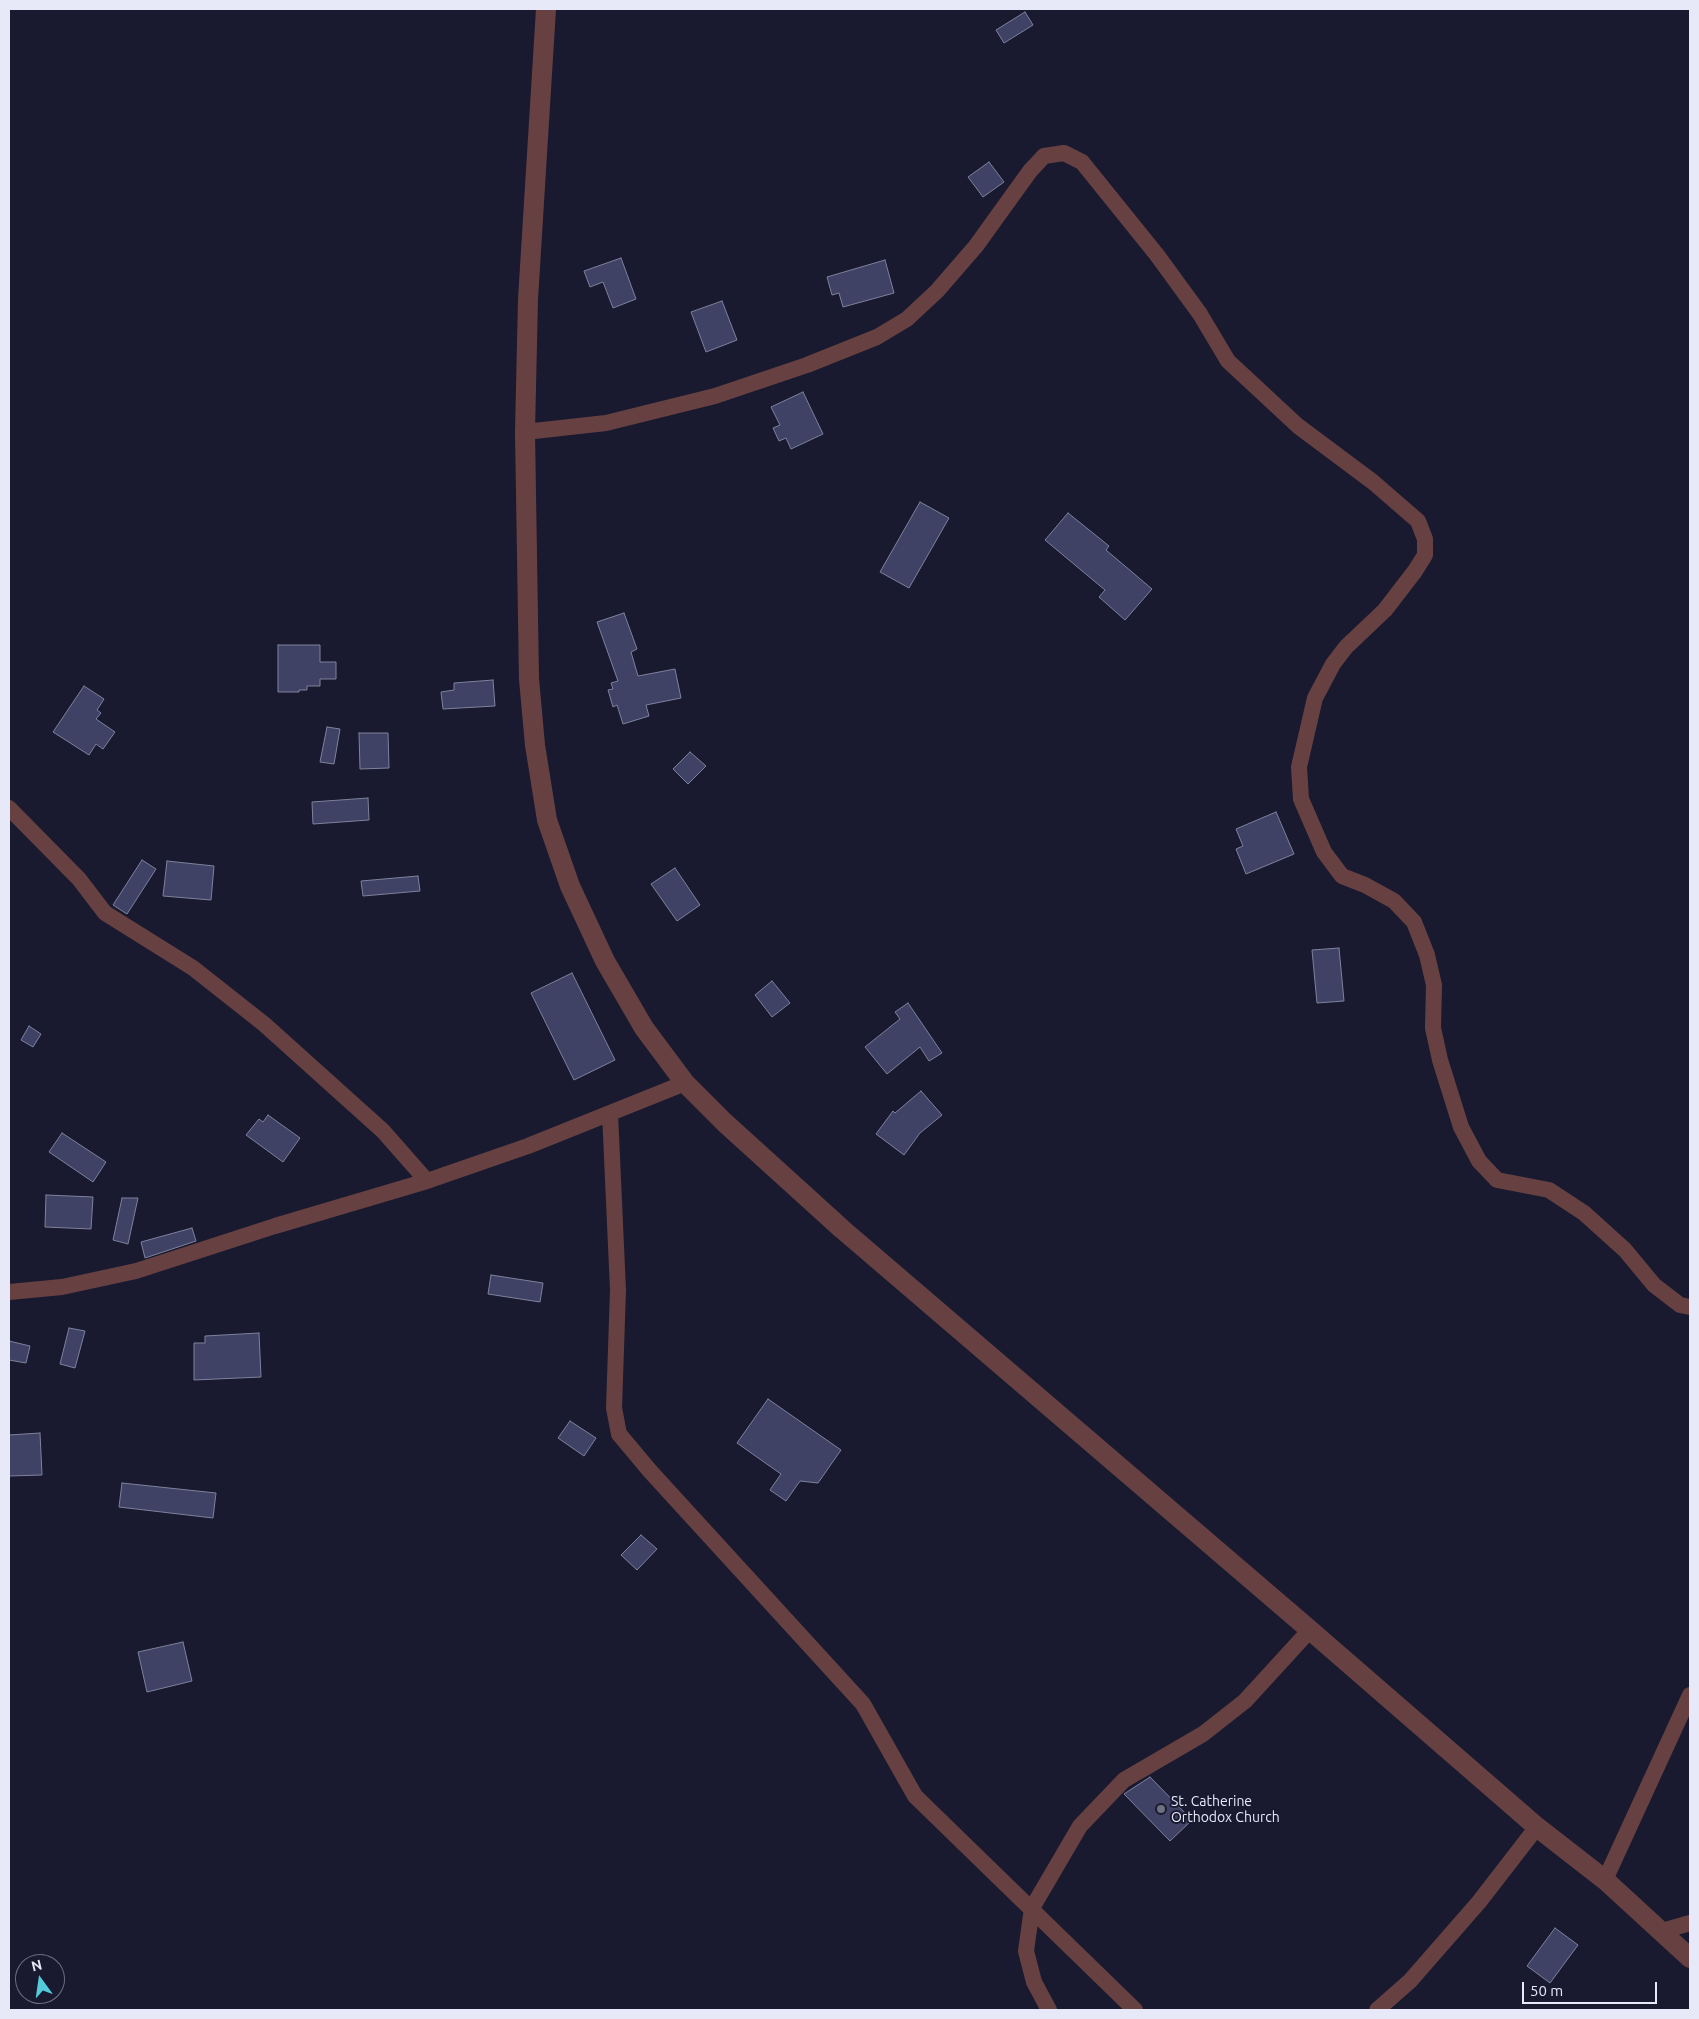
<!DOCTYPE html>
<style>
body{margin:0}
#map{position:relative;width:1699px;height:2019px;overflow:hidden;background:#191a2f;font-family:Ubuntu,sans-serif}
canvas{display:block}
.frame{position:absolute;inset:0;border:10px solid #e7e9f8;pointer-events:none}
.north{position:absolute;left:15px;top:1954px;width:50px;height:50px;box-sizing:border-box;background:#191a2f;border:1px solid #6b6d7f;border-radius:50%;rotate:346deg;font-size:14px;font-weight:700;line-height:20px;text-align:center;color:#e7e9f8}
.north::after{content:'';display:block;margin:auto;width:18px;height:22px;background:#53cbda;clip-path:polygon(50% 0,100% 100%,50% 72%,0 100%)}
.scale{position:absolute;left:1522px;top:1982px;width:135px;height:22px;box-sizing:border-box;border:2px solid #e7e9f8;border-top:0;padding-left:6px;font-size:15px;line-height:18px;white-space:nowrap;color:#e7e9f8;-webkit-text-stroke:4px #191a2f;paint-order:stroke}
</style>
<div id="map">
<canvas width="1699" height="2019"></canvas>
<div class="frame"></div>
<div class="north">N</div>
<div class="scale">50 m</div>
</div>
<script>
const ctx = document.querySelector('canvas').getContext('2d');
ctx.lineJoin = 'round';
function fill(path, color) { ctx.fillStyle = color; ctx.fill(path, 'evenodd'); }
const toPath = rows => new Path2D(rows.map(r => 'M' + r).join(''));
function stroke(path, color, width, dash) { ctx.strokeStyle = color; ctx.lineWidth = width; ctx.lineCap = dash ? 'butt' : 'round'; ctx.setLineDash(dash || []); ctx.stroke(path); }
function drawText(font, color, halo, rows, align = 'center') {
  ctx.font = font + ' Ubuntu,sans-serif'; ctx.lineWidth = 4; ctx.setLineDash([]); ctx.textBaseline = 'middle'; ctx.strokeStyle = halo; ctx.fillStyle = color; for (const [text, x, y, turn = 0] of rows) {
    ctx.save(); ctx.translate(x, y); ctx.rotate((+turn || 0) * Math.PI / 180); ctx.textAlign = isNaN(turn) ? turn : align; if (halo) ctx.strokeText(text, 0, 0); ctx.fillText(text, 0, 0); ctx.restore();
  }
}
const building = toPath([
 [1025,12,1033,25,1004,43,996,30,1025,12],
 [989,162,1004,182,983,197,968,177,989,162],
 [621,258,636,299,613,308,603,282,590,287,584,271,621,258],
 [885,260,894,293,843,307,839,293,832,295,827,277,885,260],
 [722,301,737,340,706,352,691,312,722,301],
 [803,392,823,434,791,449,786,438,779,441,773,428,780,425,771,407,803,392],
 [920,502,949,518,909,588,880,572,920,502],
 [1068,513,1109,546,1106,550,1152,589,1125,620,1099,597,1105,590,1045,540,1068,513],
 [624,613,637,649,631,652,638,676,675,669,681,698,646,705,649,716,623,724,617,705,613,707,608,690,613,689,611,683,618,681,597,622,624,613],
 [278,645,320,645,320,662,336,662,336,679,320,679,320,686,307,686,307,690,299,690,299,692,278,692,278,645],
 [493,680,495,706,443,709,441,692,454,690,454,683,493,680],
 [84,686,104,699,97,710,101,713,96,719,115,732,103,749,96,744,89,755,53,732,84,686],
 [327,727,340,729,334,764,320,762,327,727],
 [359,733,388,733,389,768,360,769,359,733],
 [690,752,706,766,688,784,673,769,690,752],
 [368,798,369,820,313,824,312,802,368,798],
 [1276,812,1294,854,1246,874,1236,849,1243,846,1236,829,1276,812],
 [142,860,156,869,127,914,113,905,142,860],
 [167,861,214,866,211,900,163,896,167,861],
 [675,868,700,905,677,921,651,884,675,868],
 [418,876,420,891,363,896,361,881,418,876],
 [1339,948,1344,1001,1317,1003,1312,950,1339,948],
 [572,973,615,1060,574,1080,531,993,572,973],
 [772,981,790,1003,772,1017,755,995,772,981],
 [908,1003,942,1053,929,1061,920,1047,887,1074,865,1047,900,1019,895,1012,908,1003],
 [29,1026,41,1034,33,1047,21,1040,29,1026],
 [921,1091,942,1115,920,1133,904,1155,876,1134,893,1111,895,1113,921,1091],
 [268,1115,300,1138,283,1162,246,1135,259,1119,263,1122,268,1115],
 [62,1133,106,1162,93,1182,49,1152,62,1133],
 [46,1195,93,1197,91,1229,45,1227,46,1195],
 [122,1198,138,1198,128,1244,113,1240,122,1198],
 [192,1228,196,1241,145,1258,141,1242,192,1228],
 [491,1275,543,1283,540,1302,488,1294,491,1275],
 [69,1328,85,1331,75,1368,60,1364,69,1328],
 [259,1333,261,1377,194,1380,194,1343,205,1343,205,1336,259,1333],
 [9,1341,30,1346,26,1363,9,1360,9,1341],
 [768,1399,841,1450,818,1483,800,1481,786,1501,770,1490,781,1474,737,1443,768,1399],
 [570,1421,596,1438,584,1456,558,1438,570,1421],
 [40,1433,42,1475,9,1476,9,1435,40,1433],
 [122,1483,216,1493,213,1518,119,1507,122,1483],
 [641,1535,657,1549,637,1570,621,1555,641,1535],
 [183,1642,192,1681,147,1692,138,1652,183,1642],
 [1150,1777,1192,1820,1170,1841,1124,1794,1150,1777],
 [1555,1928,1578,1945,1550,1983,1527,1966,1555,1928]
]);
fill(building, '#3f4265');
stroke(building, '#7f829c', 1);
stroke(toPath([
 [525,432,606,423,715,396,807,365,877,337,907,319,937,291,976,246,1030,171,1044,156,1064,153,1082,162,1157,255,1200,314,1228,361,1298,426,1373,482,1418,521,1425,539,1425,555,1415,571,1385,610,1346,647,1333,664,1315,698,1299,767,1301,799,1324,852,1342,876,1365,885,1394,901,1414,922,1427,955,1434,985,1433,1028,1440,1060,1461,1127,1479,1161,1497,1180,1549,1190,1584,1213,1625,1250,1654,1285,1680,1305,1690,1307],
 [9,808,79,879,105,913,193,968,264,1024,383,1131,427,1181],
 [610,1113,618,1290,614,1408,619,1434,650,1471,863,1704,915,1796,1135,2010],
 [9,1292,62,1287,136,1271,275,1226,427,1181,528,1146,685,1083],
 [1605,1880,1690,1695],
 [1662,1931,1690,1923],
 [1049,2010,1034,1982,1026,1951,1032,1908,1080,1826,1124,1780,1203,1734,1245,1701,1310,1630],
 [1377,2010,1410,1981,1479,1902,1537,1827]
]), '#674142', 16);
stroke(toPath([
 [546,9,528,299,525,432,529,679,535,745,547,820,570,886,605,961,644,1028,685,1083,724,1122,842,1229,1310,1630,1537,1827,1605,1880,1690,1958]
]), '#674142', 20);
for (const [x, y, r, color] of [
 [1161,1809,5,"#6b7280"]
]) { const dot = new Path2D(); dot.arc(x, y, r, 0, 2 * Math.PI); ctx.fillStyle = color; ctx.fill(dot); stroke(dot, '#191a2f', 2); }
drawText('14px', '#e7e9f8', '#191a2f', [
 ["St. Catherine",1171,1801],
 ["Orthodox Church",1171,1817]
], 'left');
</script>
